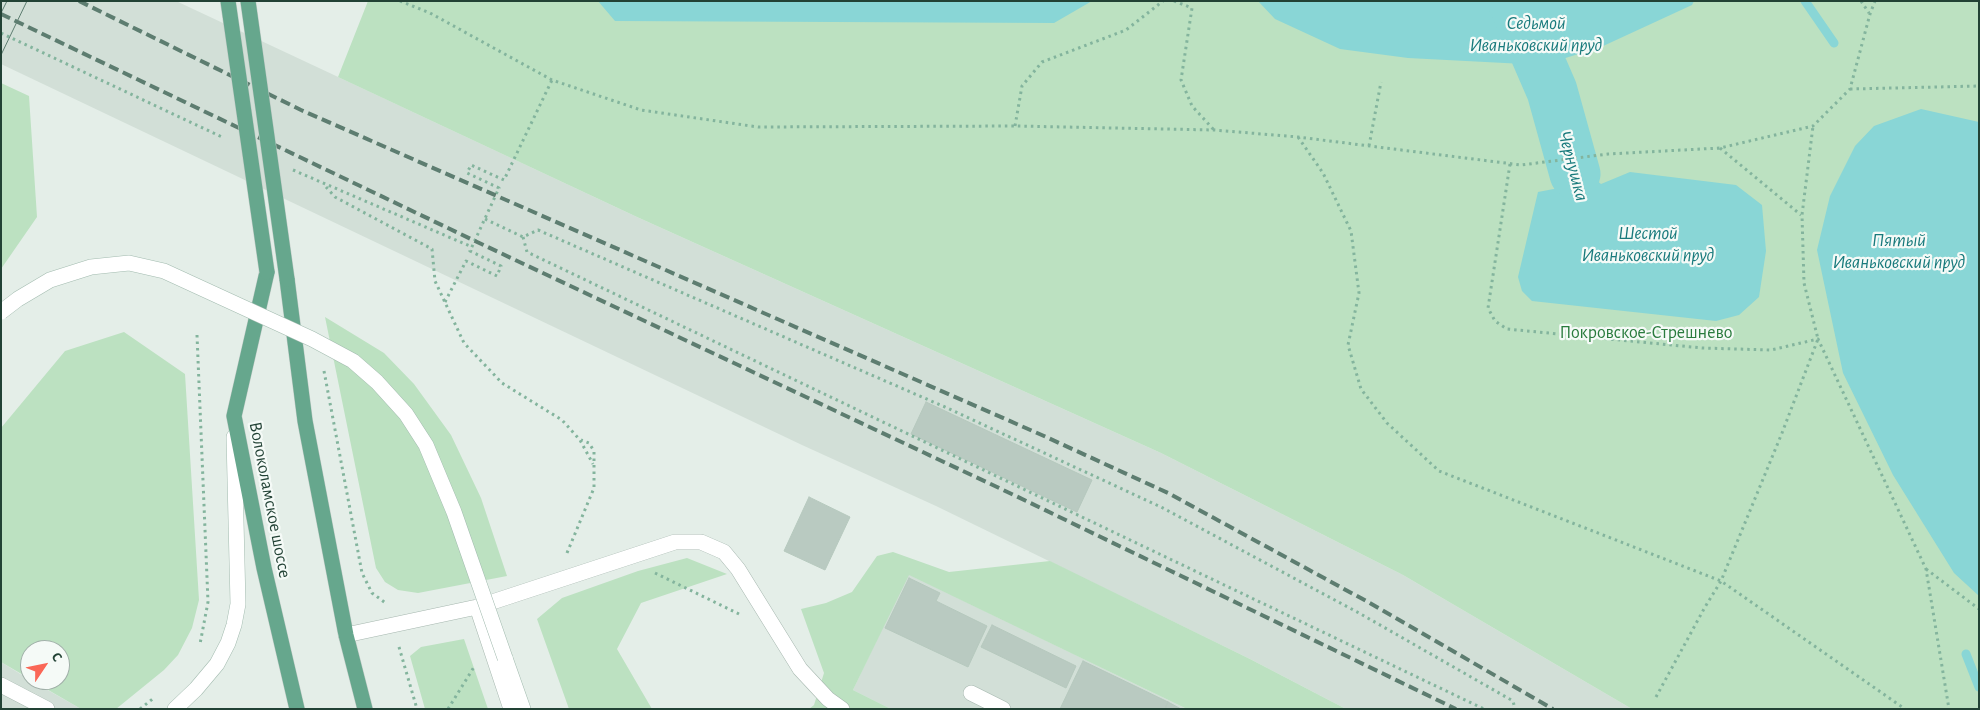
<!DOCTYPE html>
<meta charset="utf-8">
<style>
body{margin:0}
#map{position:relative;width:1980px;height:710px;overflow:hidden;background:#e4eee8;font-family:"Alegreya Sans",sans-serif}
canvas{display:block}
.frame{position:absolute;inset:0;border:2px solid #224235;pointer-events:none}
.north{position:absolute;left:20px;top:640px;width:50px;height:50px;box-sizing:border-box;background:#f5faf7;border:1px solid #a1b0a9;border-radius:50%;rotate:56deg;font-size:14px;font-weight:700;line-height:20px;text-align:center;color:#224235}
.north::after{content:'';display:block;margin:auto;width:18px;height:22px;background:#fa6757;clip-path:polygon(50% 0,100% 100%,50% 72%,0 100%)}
</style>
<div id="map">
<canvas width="1980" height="710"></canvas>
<div class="frame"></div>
<div class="north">С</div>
</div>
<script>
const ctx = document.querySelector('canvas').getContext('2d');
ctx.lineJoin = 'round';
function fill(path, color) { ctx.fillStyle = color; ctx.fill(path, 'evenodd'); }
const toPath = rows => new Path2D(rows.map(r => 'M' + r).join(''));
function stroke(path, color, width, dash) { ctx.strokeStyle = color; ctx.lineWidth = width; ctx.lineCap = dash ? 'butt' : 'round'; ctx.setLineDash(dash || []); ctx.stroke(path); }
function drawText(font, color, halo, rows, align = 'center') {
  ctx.font = font + ' "Alegreya Sans",sans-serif'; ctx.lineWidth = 4.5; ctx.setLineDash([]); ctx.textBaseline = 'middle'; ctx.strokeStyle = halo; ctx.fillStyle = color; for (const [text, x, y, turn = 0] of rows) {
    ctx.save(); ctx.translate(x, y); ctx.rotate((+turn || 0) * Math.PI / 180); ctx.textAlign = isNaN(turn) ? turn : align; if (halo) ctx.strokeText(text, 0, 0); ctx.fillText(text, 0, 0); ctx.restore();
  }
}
fill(toPath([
 [1,1,176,1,637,217,1161,453,1403,575,1632,709,1346,709,1250,659,936,506,802,445,1,64],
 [908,574,1187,709,891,709,853,690],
 [1,662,30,680,81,709,1,709]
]), '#d2dfd7');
fill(toPath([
 [368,1,1979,1,1979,709,1632,709,1403,575,1161,453,637,217,338,77],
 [1,83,29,96,37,217,1,269],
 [325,317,384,353,414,384,451,435,481,498,507,576,418,593,398,590,385,582,376,568],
 [124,332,185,374,199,600,192,628,178,655,164,670,116,709,81,709,31,680,60,680,60,650,30,650,30,679,1,662,1,428,65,351],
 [893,552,949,572,1050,561,1250,659,1346,709,1187,709,909,575,853,690,891,709,809,709,814,705,824,673,801,609,826,603,852,592,877,556],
 [687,558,727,574,641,603,617,649,652,709,569,709,537,619,562,598,638,571],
 [464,639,488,709,425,709,410,656,421,647]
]), '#bce1c1');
fill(toPath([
 [598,1,1092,1,1054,23,615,21],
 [1258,1,1694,1,1692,5,1601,47,1559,60,1552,91,1524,64,1408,58,1340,49,1275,19],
 [1557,107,1568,123,1590,175,1601,184,1630,172,1736,185,1762,205,1766,251,1759,297,1739,315,1716,321,1532,301,1522,291,1518,277,1538,192,1559,188,1565,174,1555,125],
 [1921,109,1979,122,1979,596,1954,573,1893,475,1843,373,1817,250,1830,196,1855,146,1874,126]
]), '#89d6d6');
stroke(toPath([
 [1805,1,1834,43],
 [1966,654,1979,687]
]), '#89d6d6', 9);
stroke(toPath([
 [1513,1,1552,91,1575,174]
]), '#89d6d6', 51);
const building = toPath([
 [926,402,1092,480,1077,512,911,434,926,402],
 [809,497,850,517,825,570,784,551,809,497],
 [909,578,940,593,936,601,987,626,968,667,885,628,909,578],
 [992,625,1076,666,1066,688,981,647,992,625],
 [1083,661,1168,702,1165,709,1060,709,1083,661],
 [1168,702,1181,709,1165,709,1168,702]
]);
fill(building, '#b9cac1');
stroke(building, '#b6c9be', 1);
const service = toPath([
 [477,607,675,542,701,542,724,552,738,569,800,669,828,699,842,709],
 [346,635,477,607,511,709],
 [1,685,47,709],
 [971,693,1003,709]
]);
const secondary = toPath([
 [505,658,523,709],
 [175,709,196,689,217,664,228,643,234,625,238,604,234,437]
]);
const primary = toPath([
 [267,272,234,416,264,568,297,709],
 [287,279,305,421,346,635,365,709]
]);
stroke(service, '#a6b7af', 16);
stroke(secondary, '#a2bbaf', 16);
stroke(primary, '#c1cac6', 16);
stroke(toPath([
 [400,1,430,13,552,80,641,110,758,127,1015,126,1214,130,1298,137,1521,165,1608,154,1720,148,1813,126,1850,89,1870,14,1875,1],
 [1174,1,1192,8,1181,80,1192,106,1214,130],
 [1861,1,1869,13],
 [1,33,224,138],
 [1850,89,1979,86],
 [1015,126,1022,86,1042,62,1126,30,1163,1],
 [1298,137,1323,173,1351,231,1359,293,1348,345,1361,389,1387,423,1439,471,1721,581,1905,709],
 [1369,146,1381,82],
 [1720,148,1801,215],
 [1510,164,1488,308,1495,321,1507,329,1702,348,1771,350,1818,339,1926,569,1949,709],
 [293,170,472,247],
 [326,187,335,197,432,249,435,281,464,343,502,383,562,420,580,440,593,464],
 [485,219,523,237,538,230,945,407,1161,507,1359,613,1513,701,1515,709],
 [523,237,527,252,1484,709],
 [445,302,466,261,497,276,501,266,470,251,499,188,467,173,471,165,504,180,552,80],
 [197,335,208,602,200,644],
 [324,371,362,573,372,593,387,604],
 [567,553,594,488,594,451,589,443,581,440],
 [1926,569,1979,609],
 [655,573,739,614],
 [399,647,417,709],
 [1656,697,1705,607,1721,581,1782,433,1818,339,1804,283,1802,215,1813,126],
 [140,709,155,697],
 [448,709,474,667]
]), '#83b49d', 3, [2.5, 4]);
stroke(service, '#fff', 15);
stroke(secondary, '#fff', 15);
stroke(primary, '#66a78d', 15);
stroke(toPath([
 [1,13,7,1],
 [1,55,27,1]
]), '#5d7d70', 1);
stroke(toPath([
 [79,1,301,110,1044,436,1168,493,1368,602,1553,709],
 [1,14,475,241,1016,496,1456,709]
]), '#5d7d70', 4, [10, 5]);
const secondaryBridge = toPath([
 [1,312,18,299,50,280,91,267,129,263,164,271,312,339,353,361,377,382,406,414,426,445,454,512,505,658]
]);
const primaryBridge = toPath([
 [228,1,267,272],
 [248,1,287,279]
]);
stroke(secondaryBridge, '#a2bbaf', 16, []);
stroke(primaryBridge, '#c1cac6', 16, []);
stroke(secondaryBridge, '#fff', 15);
stroke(primaryBridge, '#66a78d', 15);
drawText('18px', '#297b3d', '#f5faf7', [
 ["Покровское-Стрешнево",1646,333]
]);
drawText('18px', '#224235', '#f5faf7', [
 ["Волоколамское шоссе",270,500,79]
]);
drawText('italic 19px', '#187a7c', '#f5faf7', [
 ["Седьмой",1536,23],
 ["Иваньковский пруд",1536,45],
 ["Чернушка",1573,166,75],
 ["Шестой",1648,233],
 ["Иваньковский пруд",1648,255],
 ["Пятый",1899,240],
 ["Иваньковский пруд",1899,262]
]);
</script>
